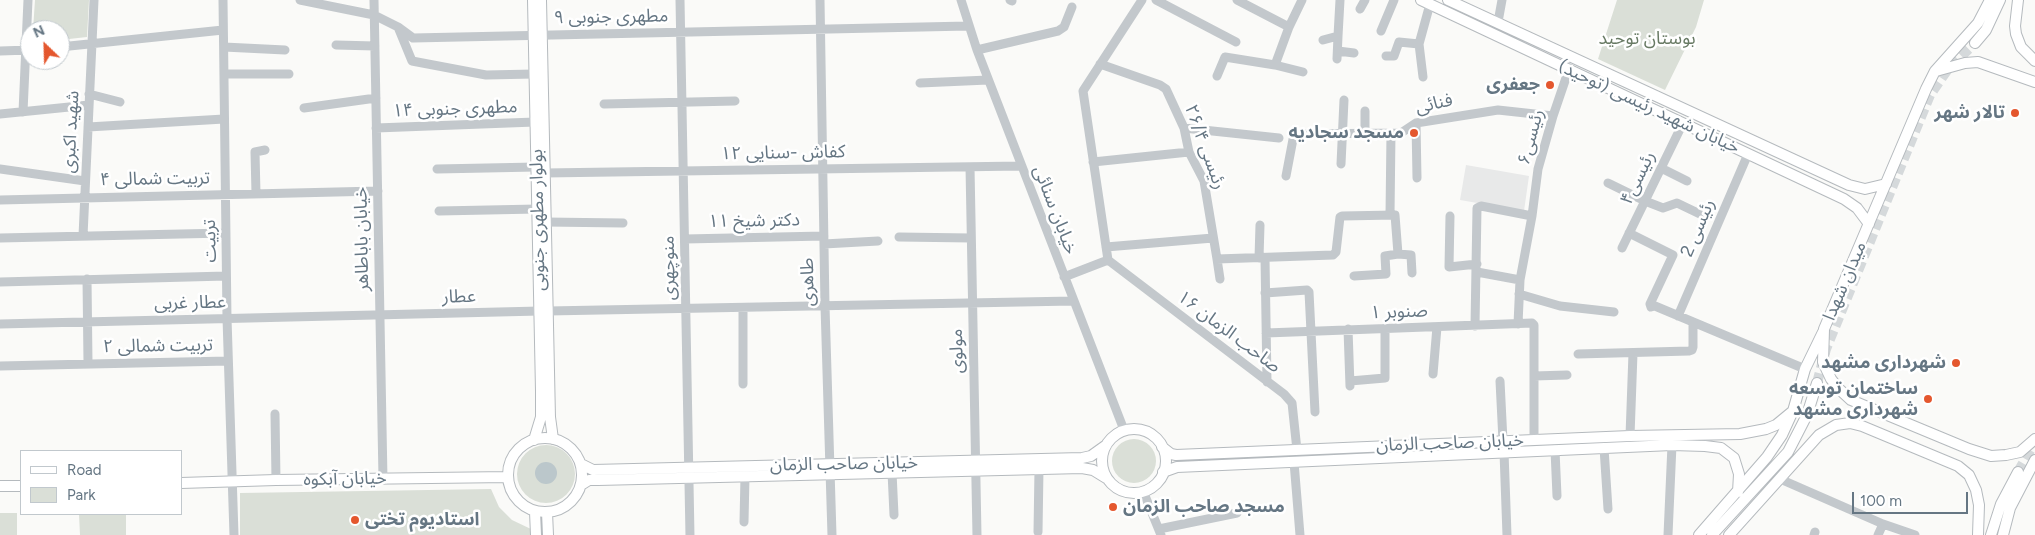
<!DOCTYPE html>
<meta charset="utf-8">
<style>
body{margin:0}
#map{position:relative;width:2035px;height:535px;overflow:hidden;background:#fafaf8;font-family:Figtree,sans-serif}
canvas{display:block}
.legend{position:absolute;left:20px;top:450px;width:162px;height:65px;box-sizing:border-box;background:#fff;border:1px solid #c1c8cd;margin:0;padding:6px 9px;list-style:none;font-size:15px;color:#657683}
.legend li{display:flex;align-items:center;gap:10px;height:25px}
.legend b{width:25px;border:1px solid #c1c8cd}
.north{position:absolute;left:20px;top:20px;width:50px;height:50px;box-sizing:border-box;background:#fff;border:1px solid #c1c8cd;border-radius:50%;rotate:336deg;font-size:14px;font-weight:700;line-height:20px;text-align:center;color:#657683}
.north::after{content:'';display:block;margin:auto;width:18px;height:22px;background:#e4572e;clip-path:polygon(50% 0,100% 100%,50% 72%,0 100%)}
.scale{position:absolute;left:1852px;top:492px;width:116px;height:22px;box-sizing:border-box;border:2px solid #657683;border-top:0;padding-left:6px;font-size:15px;line-height:18px;white-space:nowrap;color:#657683;-webkit-text-stroke:4px #fff;paint-order:stroke}
</style>
<div id="map">
<canvas width="2035" height="535"></canvas>
<ul class="legend">
<li><b style="height:6px;background:#fff"></b>Road</li>
<li><b style="height:14px;background:#dadfd7"></b>Park</li>
</ul>
<div class="north">N</div>
<div class="scale">100 m</div>
</div>
<script>
const ctx = document.querySelector('canvas').getContext('2d');
ctx.lineJoin = 'round';
function fill(path, color) { ctx.fillStyle = color; ctx.fill(path, 'evenodd'); }
const toPath = rows => new Path2D(rows.map(r => 'M' + r).join(''));
function stroke(path, color, width, dash) { ctx.strokeStyle = color; ctx.lineWidth = width; ctx.lineCap = dash ? 'butt' : 'round'; ctx.setLineDash(dash || []); ctx.stroke(path); }
function drawText(font, color, halo, rows, align = 'center') {
  ctx.font = font + ' Figtree,"Noto Sans Arabic",sans-serif'; ctx.lineWidth = 5; ctx.setLineDash([]); ctx.textBaseline = 'middle'; ctx.strokeStyle = halo; ctx.fillStyle = color; for (const [text, x, y, turn = 0] of rows) {
    ctx.save(); ctx.translate(x, y); ctx.rotate((+turn || 0) * Math.PI / 180); ctx.textAlign = isNaN(turn) ? turn : align; if (halo) ctx.strokeText(text, 0, 0); ctx.fillText(text, 0, 0); ctx.restore();
  }
}
fill(toPath([
 [1466,165,1529,176,1524,211,1460,200]
]), '#e8e9e9');
fill(toPath([
 [35,0,89,0,87,37,60,40,60,30,33,30],
 [1617,0,1704,0,1696,27,1665,90,1598,59],
 '1112 461a22 22 0 1 1 44 0a22 22 0 1 1-44 0Z',
 '517 474a29 29 0 1 1 58 0a29 29 0 1 1-58 0Z',
 [491,489,499,507,512,520,533,530,533,535,240,535,240,493],
 [0,513,17,513,17,535,0,535],
 [79,514,126,514,126,535,80,535]
]), '#dadfd7');
fill(toPath([
 '535 473a11 11 0 1 1 22 0a11 11 0 1 1-22 0Z'
]), '#bbc7cb');
stroke(toPath([
 [1817,383,1826,349,1930,95,1948,69,1975,43],
 [2018,472,2035,442]
]), '#d5d9db', 10, [10, 5]);
const major = toPath([
 [533,0,541,391,541,417,534,440],
 [541,0,550,417,553,439],
 [1421,0,1844,199,1857,208,1869,224],
 [1448,0,1849,185,1865,189,1886,184],
 [1990,0,1978,23,1935,71,1926,89,1824,329,1823,362,1831,379,1838,388,1851,400,1969,449,1991,456,2006,455,2020,452,2035,439],
 [2018,0,2015,26,2016,34,2021,47,2035,61],
 [1975,43,1986,30,2000,0],
 [1936,71,1965,63,1978,62,2035,82],
 '1102 461a32 32 0 1 1 64 0a32 32 0 1 1-64 0Z',
 '508 475a37 37 0 1 1 74 0a37 37 0 1 1-74 0Z',
 [1162,447,1171,454,1176,455,1630,436,1740,434,1766,429,1776,425,1793,411],
 [581,464,593,470,1082,458,1091,456,1105,446],
 [1163,472,1177,467,1672,445,1705,446,1721,448,1734,458,1739,474,1738,492],
 [181,483,276,480,508,477],
 [581,485,589,480,598,480,1082,468,1093,470,1106,478],
 [0,486,21,486],
 [535,512,536,535],
 [547,512,548,535],
 [1699,535,1767,457,1782,435,1793,411,1805,369,1823,332],
 [1712,535,1788,452,1807,415,1817,383],
 [1729,535,1819,435,1836,425,1850,423,1862,426,1958,466,1969,475,1976,490,1979,505,1978,535],
 [1991,535,2001,504,2018,472],
 [2003,535,2010,508,2035,460]
]);
stroke(major, '#b5babe', 12);
stroke(toPath([
 [223,0,227,318,234,535],
 [300,0,374,15,398,27,413,38,968,26],
 [374,0,383,478],
 [680,0,690,535],
 [820,0,825,306,832,535],
 [961,0,977,50,1124,430],
 [1010,0,1012,1],
 [1156,0,1236,42],
 [1237,0,1289,27],
 [1302,0,1289,27,1275,65,1303,72],
 [1360,9,1365,0],
 [1498,22,1502,0],
 [398,27,412,61,486,75,534,74],
 [1381,31,1394,0],
 [1323,40,1338,36,1340,0],
 [336,45,375,46],
 [60,47,223,30],
 [224,47,285,50],
 [977,50,1058,31,1064,27,1072,7],
 [0,51,30,50],
 [1338,51,1354,53],
 [1386,56,1394,56,1399,42,1419,44],
 [1337,59,1338,36],
 [1100,64,1160,85,1166,89,1184,128,1189,152,1204,181,1217,259,1333,255,1336,252,1340,217,1342,216,1395,215,1398,254],
 [224,74,289,74],
 [1217,76,1225,57,1275,65],
 [1423,77,1419,44,1430,4],
 [920,83,988,80],
 [89,94,120,102],
 [604,104,735,101],
 [304,108,376,98],
 [23,112,28,0],
 [0,114,89,105],
 [1416,123,1417,178],
 [88,127,224,119],
 [376,128,535,122],
 [1184,128,1279,138],
 [1365,134,1365,111],
 [1093,162,1189,152],
 [1341,164,1344,100],
 [970,167,977,535],
 [1661,168,1687,181],
 [0,169,85,181],
 [437,169,536,167],
 [545,173,1021,166],
 [1286,176,1294,134,1401,133,1416,123,1498,110,1553,116],
 [1608,183,1645,201,1663,208,1677,203,1702,215],
 [256,194,255,152,265,150],
 [0,200,378,191],
 [439,211,537,209],
 [1390,215,1391,133],
 [1450,216,1449,267,1477,264],
 [546,222,623,223],
 [1629,233,1673,255,1650,304,1651,307,1655,306,1805,369],
 [83,236,94,0],
 [899,237,971,238],
 [0,238,226,233],
 [685,239,824,236],
 [824,244,878,241],
 [1106,247,1213,238],
 [1622,248,1683,123],
 [1259,258,1260,225],
 [1265,258,1267,382],
 [1217,259,1220,279],
 [1108,260,1284,394,1292,403,1297,450],
 [1108,260,1083,91,1142,0],
 [1477,272,1520,280],
 [1354,276,1386,274,1385,256,1398,254,1411,255,1412,273],
 [1064,277,1108,260],
 [87,279,88,363],
 [0,282,226,276],
 [1265,293,1307,290,1309,292,1315,412],
 [1519,294,1560,306,1614,312],
 [743,308,743,384],
 [548,311,1073,301],
 [1678,316,1748,154],
 [0,324,540,311],
 [1518,324,1520,280,1532,216,1538,169,1553,116,1569,69],
 [1475,326,1477,208,1481,206,1532,216],
 [1348,329,1350,386],
 [1266,333,1532,323,1534,325,1534,440],
 [1578,354,1689,351,1692,350,1693,347,1693,322],
 [0,366,228,361],
 [1433,374,1437,327],
 [1534,376,1567,375],
 [1350,381,1385,378,1385,328],
 [1500,381,1503,441],
 [275,414,276,480],
 [1630,436,1633,353],
 [1604,448,1608,509],
 [1555,450,1557,496],
 [1504,452,1507,535],
 [1294,462,1300,535],
 [892,472,894,515],
 [1780,479,1883,524,1915,535],
 [1143,491,1161,535],
 [744,522,745,476],
 [1159,529,1237,513],
 [1038,532,1039,469],
 [1668,535,1672,445],
 [1814,535,1815,532],
 [1878,535,1883,524]
]), '#c3c8cc', 9);
stroke(major, '#fff', 10);
for (const [x, y, r, color] of [
 [1550,85,5,"#e4572e"],
 [2015,113,5,"#e4572e"],
 [1414,133,5,"#e4572e"],
 [1956,363,5,"#e4572e"],
 [1928,399,5,"#e4572e"],
 [1113,507,5,"#e4572e"],
 [355,520,5,"#e4572e"]
]) { const dot = new Path2D(); dot.arc(x, y, r, 0, 2 * Math.PI); ctx.fillStyle = color; ctx.fill(dot); stroke(dot, '#fff', 2); }
drawText('18px', '#657683', '#fff', [
 ["مطهری جنوبی ۹",611,17,-1],
 ["فنائی",1434,104,-13],
 ["خیابان شهید رئیسی (توحید)",1649,107,25],
 ["مطهری جنوبی ۱۴",455,109,-2],
 ["شهید اکبری",71,132,-87],
 ["رئیسی۶",1531,137,-75],
 ["رئیسی ۲۶/۴",1205,147,70],
 ["کفاش -سنایی ۱۲",783,153,-1],
 ["رئیسی۴",1638,178,-64],
 ["تربیت شمالی ۴",155,179,-1],
 ["خیابان سنائی",1055,210,69],
 ["بولوار مطهری جنوبی",538,220,-91],
 ["دکتر شیخ ۱۱",754,221,-1],
 ["رئیسی 2",1698,228,-67],
 ["خیابان باباطاهر",362,239,-91],
 ["تربیت",210,241,-91],
 ["منوچهری",669,268,-91],
 ["میدان شهدا",1845,281,-67],
 ["طاهری",808,282,-91],
 ["عطار",459,297,-1],
 ["عطار غربی",190,303,-1],
 ["صنوبر ۱",1399,312,-2],
 ["صاحب الزمان ۱۶",1229,332,37],
 ["تربیت شمالی ۲",158,346,-1],
 ["مولوی",957,351,-91],
 ["خیابان صاحب الزمان",1450,443,-2],
 ["خیابان صاحب الزمان",844,464,-1],
 ["خیابان آبکوه",345,479,-1]
]);
drawText('18px', '#687a64', '#fff', [
 ["بوستان توحید",1647,39]
]);
drawText('bold 18px', '#657683', '#fff', [
 ["جعفری",1540,85],
 ["تالار شهر",2005,113],
 ["مسجد سجادیه",1404,133],
 ["شهرداری مشهد",1946,363],
 ["ساختمان توسعه",1918,389],
 ["شهرداری مشهد",1918,410],
 ["مسجد صاحب الزمان",1123,507,"left"],
 ["استادیوم تختی",365,520,"left"]
], 'right');
</script>
